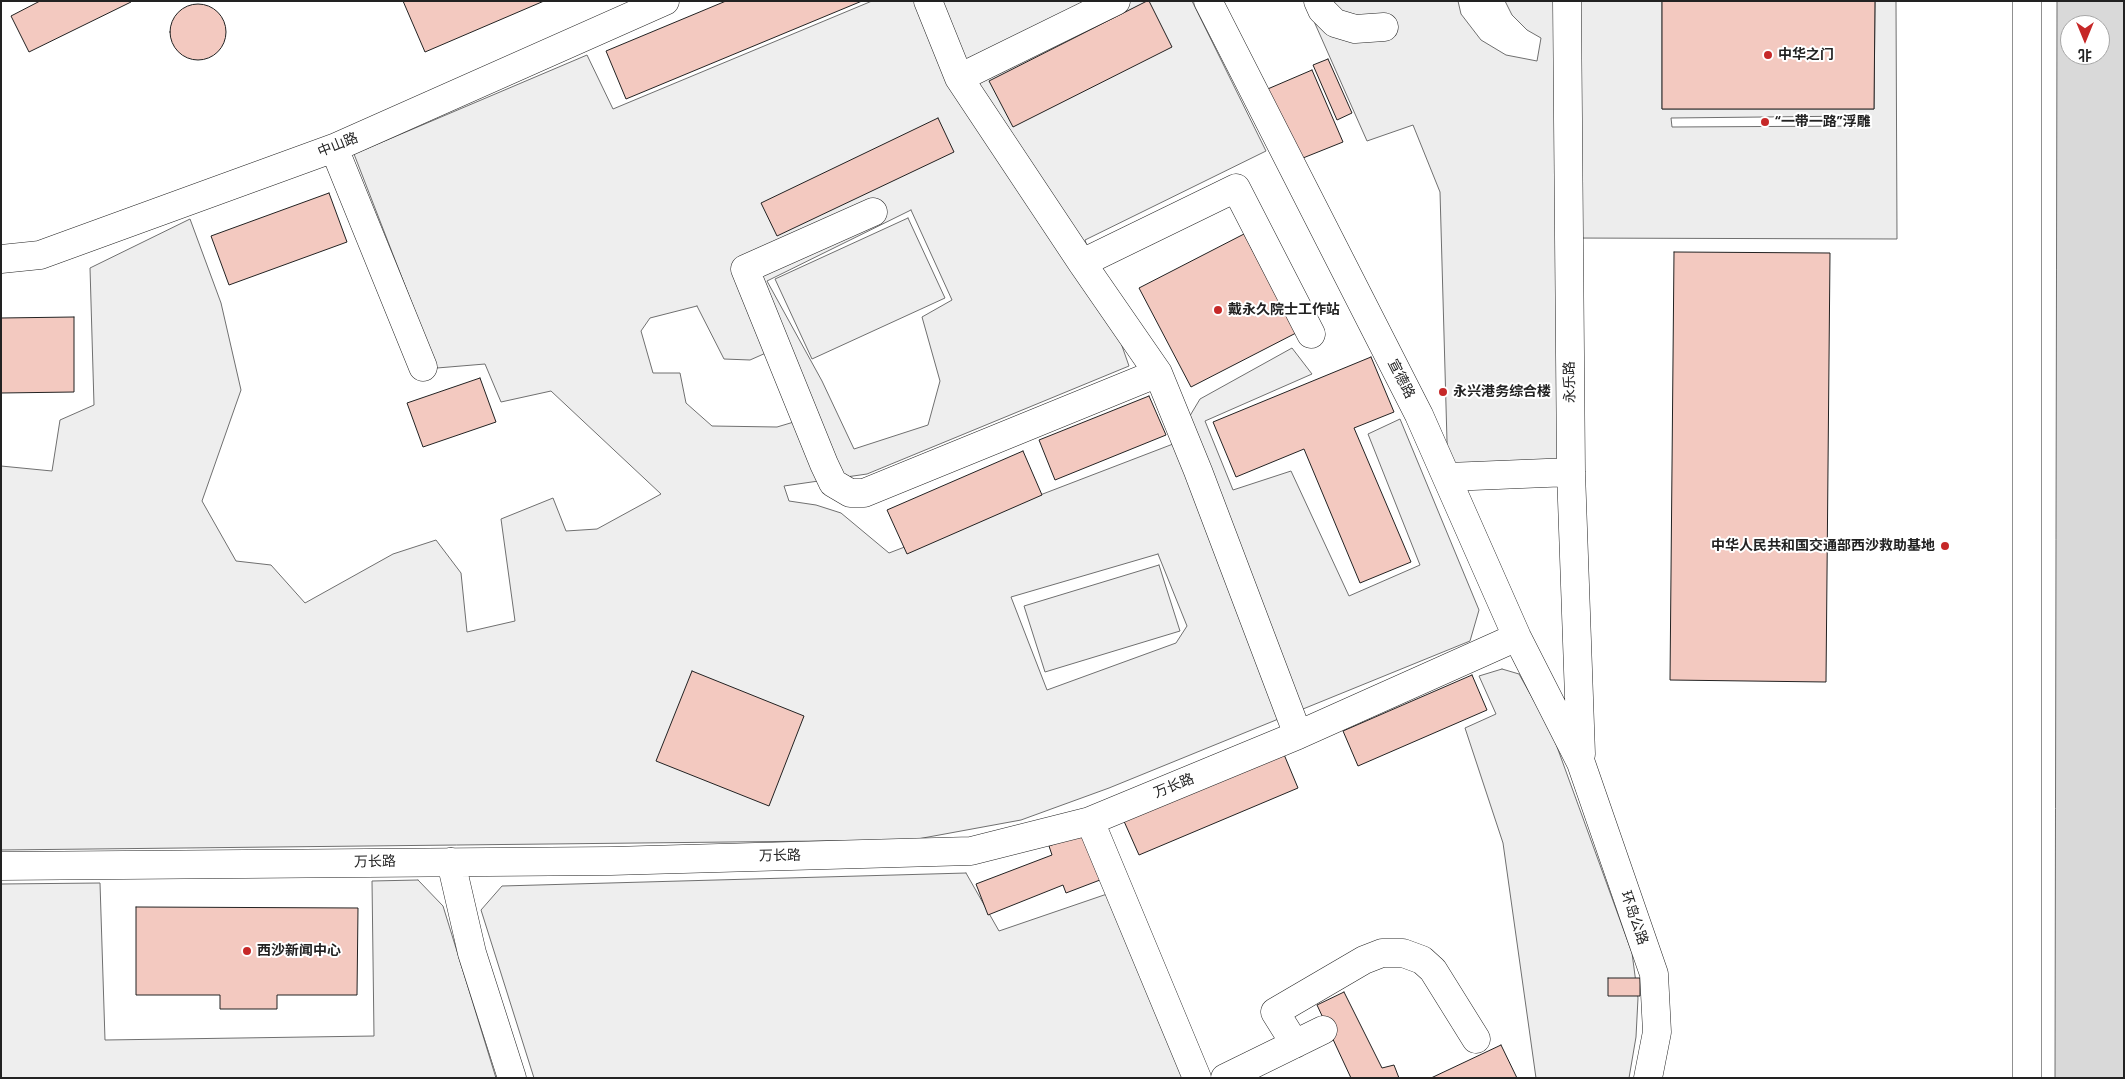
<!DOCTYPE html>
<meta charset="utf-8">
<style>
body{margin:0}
#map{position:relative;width:2125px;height:1079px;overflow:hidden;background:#fff;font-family:Figtree,"Noto Sans SC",sans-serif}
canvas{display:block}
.frame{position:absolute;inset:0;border:2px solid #222;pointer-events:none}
.north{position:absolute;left:2060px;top:15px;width:50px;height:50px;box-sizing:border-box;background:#fff;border:1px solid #a7a7a7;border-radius:50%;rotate:180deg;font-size:14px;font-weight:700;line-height:20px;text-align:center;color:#222}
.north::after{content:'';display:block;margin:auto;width:18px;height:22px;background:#c62828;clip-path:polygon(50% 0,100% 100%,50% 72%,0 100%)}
</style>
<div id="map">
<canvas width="2125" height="1079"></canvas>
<div class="frame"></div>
<div class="north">北</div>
</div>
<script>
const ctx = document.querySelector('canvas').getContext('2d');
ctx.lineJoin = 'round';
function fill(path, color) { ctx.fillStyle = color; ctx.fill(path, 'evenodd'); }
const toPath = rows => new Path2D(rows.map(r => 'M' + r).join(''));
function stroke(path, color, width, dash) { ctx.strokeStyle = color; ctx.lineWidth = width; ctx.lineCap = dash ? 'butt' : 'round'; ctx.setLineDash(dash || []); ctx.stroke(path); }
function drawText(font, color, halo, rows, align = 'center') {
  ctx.font = font + ' Figtree,"Noto Sans SC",sans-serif'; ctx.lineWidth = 4; ctx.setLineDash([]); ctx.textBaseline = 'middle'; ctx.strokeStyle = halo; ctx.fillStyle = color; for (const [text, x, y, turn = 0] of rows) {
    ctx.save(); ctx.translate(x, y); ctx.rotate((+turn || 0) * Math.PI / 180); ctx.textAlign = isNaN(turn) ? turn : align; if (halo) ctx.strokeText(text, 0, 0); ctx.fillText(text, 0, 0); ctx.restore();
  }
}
const green = toPath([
 [872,1,1192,1,1266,151,1085,240,1129,366,867,474,784,486,789,501,816,505,841,513,889,553,1173,444,1200,399,1292,348,1312,374,1205,421,1233,490,1291,471,1349,596,1420,565,1368,434,1400,419,1479,610,1470,641,1109,788,1021,820,912,840,1,850,1,466,52,471,60,420,94,405,90,268,190,219,221,303,241,390,202,501,236,561,271,565,305,603,393,554,436,540,461,573,467,632,515,621,501,519,553,498,566,531,597,529,661,494,551,391,501,402,485,364,437,368,354,154,587,55,613,109,872,1],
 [911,210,952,300,922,317,940,381,928,425,854,449,822,381,767,281,911,210],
 [697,306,724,359,750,360,784,345,814,416,777,427,712,426,686,403,680,373,653,373,641,331,650,318,697,306],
 [1158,554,1187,626,1176,643,1047,690,1011,597,1158,554],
 [908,218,945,298,812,359,775,279,908,218],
 [1159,565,1180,631,1045,672,1024,606,1159,565],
 [1502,669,1519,674,1552,733,1632,953,1638,998,1636,1037,1629,1078,1536,1078,1503,843,1465,728,1496,714,1479,676,1502,669],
 [966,873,999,931,1107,894,1183,1078,534,1078,481,910,502,886,966,873],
 [418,880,443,906,496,1078,1,1078,1,884,100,883,105,1040,374,1036,372,881,418,880]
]);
fill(green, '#eee');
stroke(green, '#6f6f6f', 1);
const parking = toPath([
 [1305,1,1458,1,1461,14,1481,40,1506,55,1537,61,1541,38,1527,30,1512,15,1505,1,1662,1,1662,109,1874,109,1875,1,1896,1,1897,239,1569,238,1571,472,1448,477,1440,192,1413,125,1367,141,1305,1],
 [1858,116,1858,126,1672,127,1671,118,1858,116]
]);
fill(parking, '#ededed');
stroke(parking, '#6f6f6f', 1);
const water = toPath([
 [2057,1,2124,1,2124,1078,2055,1078,2057,1],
 [2070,25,2100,25,2100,55,2070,55,2070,25]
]);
fill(water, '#d9d9d9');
stroke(water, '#6f6f6f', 1);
const building = toPath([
 [40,1,131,1,131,2,29,52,11,16,40,1],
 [403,1,544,1,425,52,403,1],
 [726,1,862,1,626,99,606,51,726,1],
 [1147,1,1149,1,1172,47,1013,127,989,81,1147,1],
 [1662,1,1875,1,1874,109,1662,109,1662,1],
 '170 32a28 28 0 1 1 56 0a28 28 0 1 1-56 0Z',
 [1328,59,1352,113,1337,120,1313,65,1328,59],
 [1312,70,1343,142,1293,162,1263,91,1312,70],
 [938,118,954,152,777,236,761,203,938,118],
 [329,193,347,242,229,285,211,236,329,193],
 [1244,234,1296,333,1191,387,1139,288,1244,234],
 [1674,252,1830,253,1826,682,1670,680,1674,252],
 [74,317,74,392,1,393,1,318,74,317],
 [1371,357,1394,412,1354,428,1411,562,1360,583,1304,449,1236,477,1213,422,1371,357],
 [480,378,496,422,423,447,407,403,480,378],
 [1149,396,1166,435,1055,480,1039,440,1149,396],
 [1023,451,1042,495,907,554,887,510,1023,451],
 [692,671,804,716,769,806,656,761,692,671],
 [1472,675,1487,710,1358,766,1343,731,1472,675],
 [1283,752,1298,788,1139,855,1123,819,1283,752],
 [1081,834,1100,880,1066,893,1063,885,988,915,976,884,1052,855,1049,846,1081,834],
 [136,907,358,908,357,995,277,995,277,1009,220,1009,220,995,136,995,136,907],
 [1608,978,1640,978,1640,996,1608,996,1608,978],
 [1344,992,1382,1068,1394,1065,1399,1078,1351,1078,1317,1005,1344,992],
 [1501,1045,1517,1078,1431,1078,1501,1045]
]);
fill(building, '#f3c9c0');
stroke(building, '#222', 1);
const minor = toPath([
 [928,1,959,78,1082,263,1158,373,1198,471,1298,735],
 [1208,1,1419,415,1517,637,1581,763,1654,974,1657,1032,1648,1078],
 [1318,1,1322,10,1335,23,1355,29,1384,27],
 [1567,1,1571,472,1581,754],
 [2027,1,2027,1078],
 [959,78,1116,1],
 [334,148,423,367],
 [873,212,745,269,824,464,833,483,850,493,864,493,1158,373],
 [1,259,40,255,334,148,665,1],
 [1082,263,1236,188,1311,334],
 [1448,477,1571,472],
 [1090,821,1197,1078],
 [451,862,472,953,512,1078],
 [1,866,611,861,971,851,1090,821,1298,735,1517,637],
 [1295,1044,1275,1012,1364,960,1382,953,1403,953,1422,960,1433,970,1476,1039],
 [1225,1078,1323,1030]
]);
stroke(minor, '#222', 29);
stroke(minor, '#fff', 28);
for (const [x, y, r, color] of [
 [1768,55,5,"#c62828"],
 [1765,122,5,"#c62828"],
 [1218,310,5,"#c62828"],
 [1443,392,5,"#c62828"],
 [1945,546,5,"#c62828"],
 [247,951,5,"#c62828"]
]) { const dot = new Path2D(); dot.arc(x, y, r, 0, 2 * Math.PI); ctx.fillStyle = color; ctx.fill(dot); stroke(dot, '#fff', 2); }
drawText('bold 14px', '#222', '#fff', [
 ["中华之门",1778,55],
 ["“一带一路”浮雕",1775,122],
 ["戴永久院士工作站",1228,310],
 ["永兴港务综合楼",1453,392],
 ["中华人民共和国交通部西沙救助基地",1935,546,"right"],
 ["西沙新闻中心",257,951]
], 'left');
drawText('14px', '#222', '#fff', [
 ["中山路",338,145,-22],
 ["宣德路",1401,379,63],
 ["永乐路",1570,382,-91],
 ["万长路",1174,786,-22],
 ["万长路",780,856,-1],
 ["万长路",375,862,-1],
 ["环岛公路",1634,918,71]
]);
</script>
